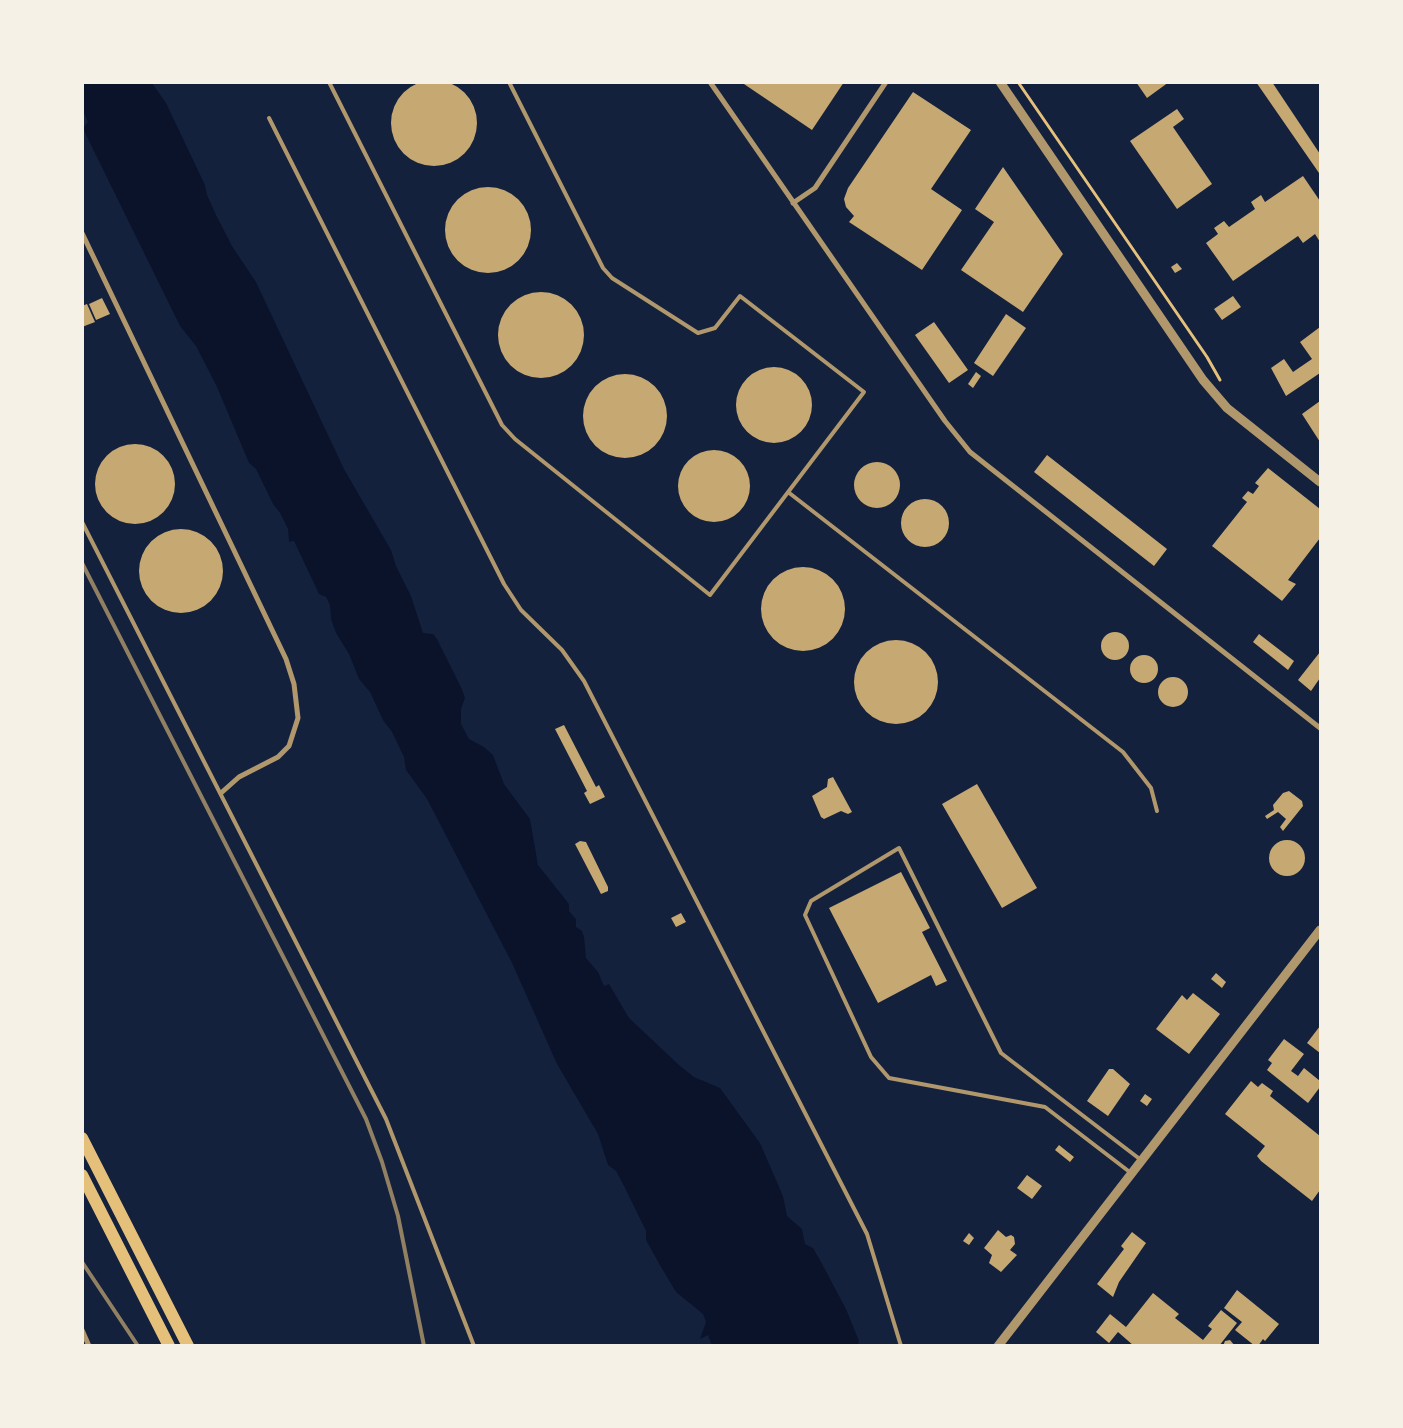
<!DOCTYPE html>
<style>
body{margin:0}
#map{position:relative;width:1403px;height:1428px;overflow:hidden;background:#14213d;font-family:Helvetica,sans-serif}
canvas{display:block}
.frame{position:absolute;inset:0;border:84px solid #f6f1e7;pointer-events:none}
</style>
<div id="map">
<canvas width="1403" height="1428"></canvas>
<div class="frame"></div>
</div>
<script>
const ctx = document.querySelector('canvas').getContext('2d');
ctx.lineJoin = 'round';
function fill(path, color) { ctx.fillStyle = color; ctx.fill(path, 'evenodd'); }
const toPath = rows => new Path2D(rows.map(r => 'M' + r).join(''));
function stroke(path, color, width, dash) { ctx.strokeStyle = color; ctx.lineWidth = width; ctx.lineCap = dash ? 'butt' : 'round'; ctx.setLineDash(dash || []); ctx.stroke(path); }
fill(toPath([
 [83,82,152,83,166,103,205,185,207,195,217,217,232,246,256,282,344,469,391,550,396,566,411,596,423,633,433,634,437,639,461,687,465,698,461,709,461,724,469,739,484,747,493,755,504,784,530,819,538,865,569,904,569,911,576,919,576,927,582,931,584,937,586,958,598,972,604,986,609,984,629,1018,679,1065,694,1077,720,1088,760,1143,783,1196,787,1216,802,1229,805,1244,813,1248,821,1262,846,1309,859,1341,858,1345,712,1346,708,1335,700,1339,706,1322,703,1314,676,1292,661,1267,646,1240,646,1231,624,1186,616,1171,608,1165,598,1134,557,1064,512,963,427,799,406,770,404,757,392,732,383,720,370,692,359,679,349,654,336,633,331,619,330,605,326,597,319,594,294,541,289,542,288,529,280,513,273,504,256,469,249,463,217,387,196,346,180,326,89,141,83,128,88,122,83,111]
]), '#0b132b');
fill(toPath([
 '391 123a43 43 0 1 1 86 0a43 43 0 1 1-86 0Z',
 [741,82,844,82,812,130],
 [1136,82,1169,82,1147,98],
 [1256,82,1272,82,1320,154,1320,172,1319,173],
 [913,92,971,130,931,189,962,210,922,270,849,222,854,216,846,207,844,199,848,188],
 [1177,109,1184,119,1173,127,1212,184,1177,209,1130,141],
 [1003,167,1063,254,1023,312,961,270,994,222,975,209],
 [1303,176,1320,201,1320,242,1315,234,1303,243,1298,236,1233,281,1206,243,1218,234,1214,228,1224,221,1229,227,1255,209,1251,202,1261,195,1265,202],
 '445 230a43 43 0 1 1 86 0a43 43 0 1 1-86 0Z',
 [1177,263,1182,269,1175,273,1171,267],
 '498 335a43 43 0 1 1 86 0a43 43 0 1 1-86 0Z',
 [1233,296,1241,307,1222,320,1214,309],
 [102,298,110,314,96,320,89,304],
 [87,304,95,322,82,327,82,306],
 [1006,314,1026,328,993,376,974,363],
 [934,322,968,370,949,383,915,335],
 [1320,327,1320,373,1286,396,1271,368,1284,359,1293,372,1312,359,1300,342],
 '736 405a38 38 0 1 1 76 0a38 38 0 1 1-76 0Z',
 [976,372,981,376,973,388,968,384],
 '583 416a42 42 0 1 1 84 0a42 42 0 1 1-84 0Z',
 [1320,401,1320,442,1302,414],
 '95 484a40 40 0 1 1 80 0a40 40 0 1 1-80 0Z',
 '678 486a36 36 0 1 1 72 0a36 36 0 1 1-72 0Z',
 [1047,455,1167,549,1154,566,1034,472],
 '854 485a23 23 0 1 1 46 0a23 23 0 1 1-46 0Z',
 [1268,468,1320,509,1320,538,1288,580,1296,584,1282,601,1212,546,1247,502,1242,498,1248,491,1253,494,1259,486,1255,483],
 '901 523a24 24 0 1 1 48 0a24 24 0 1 1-48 0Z',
 '139 571a42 42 0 1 1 84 0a42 42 0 1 1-84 0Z',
 '761 609a42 42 0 1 1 84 0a42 42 0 1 1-84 0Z',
 '1101 646a14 14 0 1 1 28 0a14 14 0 1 1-28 0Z',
 [1259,634,1294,661,1288,670,1253,642],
 '854 682a42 42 0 1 1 84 0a42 42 0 1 1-84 0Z',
 [1320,652,1320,678,1311,691,1298,680],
 '1130 669a14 14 0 1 1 28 0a14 14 0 1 1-28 0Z',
 '1158 692a15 15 0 1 1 30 0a15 15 0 1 1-30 0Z',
 [564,725,596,787,599,785,605,797,590,804,584,793,587,791,555,729],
 [833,777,852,812,848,814,841,811,824,819,821,817,812,796,827,787,828,779],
 [977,784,1037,888,1002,908,942,804],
 [1289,791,1302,801,1303,806,1283,831,1280,827,1286,819,1278,812,1267,819,1265,816,1274,810,1273,805,1283,793],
 '1269 858a18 18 0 1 1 36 0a18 18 0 1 1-36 0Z',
 [580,841,586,842,608,887,608,891,601,894,575,844],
 [901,872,930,928,922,932,947,981,936,986,931,975,878,1003,829,908],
 [681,913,686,922,676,927,671,918],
 [1216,973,1226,982,1222,988,1211,979],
 [1193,993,1220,1014,1189,1054,1156,1029,1182,995,1187,1000],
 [1320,1026,1320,1053,1307,1043],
 [1284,1039,1304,1054,1291,1071,1298,1076,1304,1068,1320,1081,1320,1087,1308,1103,1267,1070,1272,1063,1268,1060],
 [1109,1069,1113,1069,1130,1084,1108,1116,1087,1101],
 [1251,1081,1258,1087,1262,1083,1273,1091,1270,1096,1320,1136,1320,1190,1312,1201,1261,1161,1257,1156,1265,1146,1225,1114],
 [1145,1094,1152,1099,1147,1106,1140,1101],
 [1059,1145,1074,1157,1070,1162,1055,1150],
 [1027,1175,1042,1186,1032,1199,1017,1188],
 [998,1230,1006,1237,1011,1235,1014,1237,1015,1244,1010,1250,1017,1255,1001,1272,989,1263,992,1255,984,1248],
 [1132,1232,1146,1243,1119,1282,1113,1297,1097,1284,1124,1249,1121,1246],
 [969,1233,974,1238,969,1245,963,1241],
 [1237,1290,1279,1324,1265,1341,1263,1339,1258,1346,1255,1346,1235,1330,1242,1322,1224,1308],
 [1153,1293,1179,1314,1175,1318,1203,1340,1212,1329,1208,1326,1221,1310,1237,1323,1219,1346,1134,1346,1118,1332,1109,1343,1096,1332,1110,1314,1126,1327],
 [1230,1340,1235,1346,1223,1346,1225,1341]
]), '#c6a872');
stroke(toPath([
 [1018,82,1207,357,1220,380]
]), '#e5c07b', 3);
stroke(toPath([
 [329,82,502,425,515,439,710,595,864,392,740,296,715,328,698,333,612,278,603,268,509,82],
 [269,118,504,584,521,610,562,650,584,681,867,1234,901,1346],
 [788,492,1123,752,1151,788,1157,811],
 [82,522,386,1119,474,1346],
 [1131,1173,1045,1107,889,1078,871,1057,805,915,811,901,899,848,1001,1053,1141,1160]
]), '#b1986c', 4);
stroke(toPath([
 [710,82,945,421,970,452,1320,728],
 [793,203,815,188,886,82],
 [82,233,286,659,294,684,298,718,289,746,278,757,239,777,221,793],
 [82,1330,89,1346]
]), '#b1986c', 5);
stroke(toPath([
 [1000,82,1203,380,1227,408,1320,482],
 [998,1346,1320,930]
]), '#b1986c', 9);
stroke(toPath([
 [82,1138,188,1346],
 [82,1175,169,1346]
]), '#e5c07b', 12);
stroke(toPath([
 [82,563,366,1119,382,1162,398,1216,424,1346],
 [82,1262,138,1346]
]), '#918062', 4);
</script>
